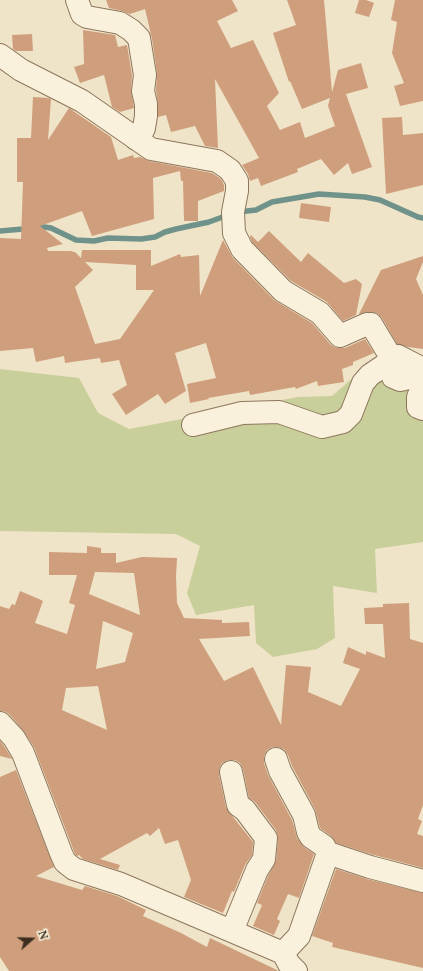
<!DOCTYPE html>
<style>
body{margin:0}
#map{position:relative;width:423px;height:971px;overflow:hidden;background:#f0e4c8;font-family:"Noto Serif",serif}
canvas{display:block}
.north{position:absolute;left:12px;top:919px;width:40px;height:40px;-webkit-text-stroke:3px #f7eed8;paint-order:stroke;rotate:70deg;font-size:11px;font-weight:700;line-height:16px;text-align:center;color:#3d2e20}
.north::after{content:'';display:block;margin:auto;width:14px;height:18px;background:#3d2e20;clip-path:polygon(50% 0,100% 100%,50% 72%,0 100%)}
</style>
<div id="map">
<canvas width="423" height="971"></canvas>
<div class="north">N</div>
</div>
<script>
const ctx = document.querySelector('canvas').getContext('2d');
ctx.lineJoin = 'round';
function fill(path, color) { ctx.fillStyle = color; ctx.fill(path, 'evenodd'); }
const toPath = rows => new Path2D(rows.map(r => 'M' + r).join(''));
function stroke(path, color, width, dash) { ctx.strokeStyle = color; ctx.lineWidth = width; ctx.lineCap = dash ? 'butt' : 'round'; ctx.setLineDash(dash || []); ctx.stroke(path); }
fill(toPath([
 [365,367,423,367,423,542,375,549,377,593,333,586,335,638,317,649,273,657,256,643,254,605,196,615,187,593,200,546,176,534,0,531,0,369,79,378,98,413,129,429,298,397,332,396]
]), '#c9cf9b');
stroke(toPath([
 [238,212,256,210,272,202,319,194,365,197,380,200,418,217,423,218],
 [0,231,23,229,38,226,51,228,76,240,94,241,108,238,141,239,155,237,165,232,176,229,209,222,228,215]
]), '#6f938a', 5.5);
fill(toPath([
 [106,0,232,0,238,11,217,21,231,48,253,40,279,93,267,106,280,130,300,122,305,138,335,126,328,106,330,98,302,109,290,81,289,82,273,33,296,25,287,0,324,0,332,92,338,70,361,63,368,88,346,94,372,167,352,174,348,163,334,175,321,159,297,169,298,172,261,186,258,178,250,181,248,174,242,165,259,158,215,79,218,148,205,146,195,126,171,132,166,115,158,117,158,104,156,90,157,73,152,39,145,9,130,14,122,11,109,8],
 [359,0,366,0,374,3,369,17,355,13],
 [395,0,423,0,423,101,400,106,394,86,404,83,392,53,397,22,391,20],
 [83,30,115,35,118,47,127,45,132,75,131,90,134,108,120,112,112,107,104,75,80,83,74,67,84,64],
 [32,34,33,51,16,51,13,49,12,35],
 [33,97,48,98,51,99,48,140,69,108,111,137,118,160,133,155,134,158,140,157,149,161,212,173,221,179,224,185,224,191,198,201,198,221,184,221,183,181,181,181,180,171,153,178,154,219,92,236,82,211,40,226,63,244,47,248,48,251,71,251,74,252,75,252,81,258,82,250,151,250,151,266,180,254,181,257,199,255,200,296,223,240,233,258,274,300,312,323,331,345,337,348,345,348,365,339,374,353,353,362,353,365,342,369,344,382,318,386,317,381,296,389,295,387,250,395,249,391,208,398,209,399,190,403,187,384,216,378,206,343,175,353,186,391,165,404,158,394,126,415,112,394,127,385,119,360,101,363,100,358,65,363,64,356,36,362,33,348,0,351,0,238,21,239,23,182,17,182,17,138,31,138],
 [85,262,136,265,136,290,154,290,120,339,95,344,75,287,93,270],
 [402,117,403,135,423,133,423,185,386,194,382,118],
 [301,203,331,207,329,222,299,218],
 [269,231,301,262,308,253,344,283,356,279,362,284,356,315,343,321,327,302,291,281,252,242,250,237,251,235,258,242],
 [423,256,423,262,416,279,423,295,423,349,408,347,397,344,382,318,377,313,367,312,359,314,381,270],
 [87,546,101,548,101,553,116,553,116,563,142,557,177,558,176,576,177,603,184,618,222,620,222,623,249,622,250,636,199,639,224,681,253,667,281,725,286,665,311,667,308,692,341,706,360,669,343,663,348,647,366,655,366,651,385,658,383,624,365,624,364,608,383,607,383,604,409,603,410,639,423,643,423,805,418,819,422,821,417,834,423,836,423,868,374,855,336,843,331,836,320,828,315,809,292,766,288,755,284,749,278,747,272,747,267,750,264,756,264,763,268,775,292,820,297,838,304,847,314,854,299,898,288,894,277,919,280,921,274,935,253,926,262,905,257,903,268,876,276,861,278,839,276,830,255,802,249,798,243,769,240,763,235,760,228,760,222,763,219,769,219,775,226,808,253,842,252,855,245,865,234,892,232,891,223,913,184,897,191,880,178,840,165,844,159,828,150,836,147,833,100,859,120,865,118,870,83,859,79,855,77,856,75,854,34,747,23,730,9,714,4,711,0,711,0,606,9,609,12,604,15,605,20,591,39,599,43,601,35,623,67,634,75,605,69,603,77,575,49,575,49,552,87,553],
 [95,572,134,573,140,615,89,594],
 [103,621,133,633,125,662,96,669],
 [98,686,107,730,62,710,66,688],
 [0,741,4,746,12,759,0,756],
 [16,770,54,867,36,876,82,890,85,886,117,896,146,910,143,916,181,933,207,947,210,938,279,971,9,971,0,957,0,777],
 [336,869,367,879,423,893,423,968,332,947,333,943,312,936]
]), '#cf9f7d');
const minor = toPath([
 [77,0,82,14,87,17,120,23,131,30,139,38,145,75,143,91,146,104,146,116,144,128,141,135,136,139],
 [0,55,21,70,82,101,151,149,217,161,230,170,237,181,237,191,233,212,234,233,242,249,283,291,320,313,340,336,367,324,371,324,389,354,390,367,393,377,400,380,423,375],
 [423,387,418,397,418,407,423,409],
 [193,425,242,413,279,412,322,427,343,422,351,414,363,383,370,375,398,356,423,369],
 [0,723,14,738,23,753,61,853,65,862,74,869,121,884,283,953,289,964,296,971],
 [276,759,280,771,304,815,308,832,311,837,324,846,328,853],
 [231,772,238,805,245,810,266,838,264,859,257,870,232,931],
 [283,953,299,936,328,853,370,867,423,881]
]);
stroke(minor, '#8d765c', 24);
stroke(minor, '#faf1dc', 22);
</script>
